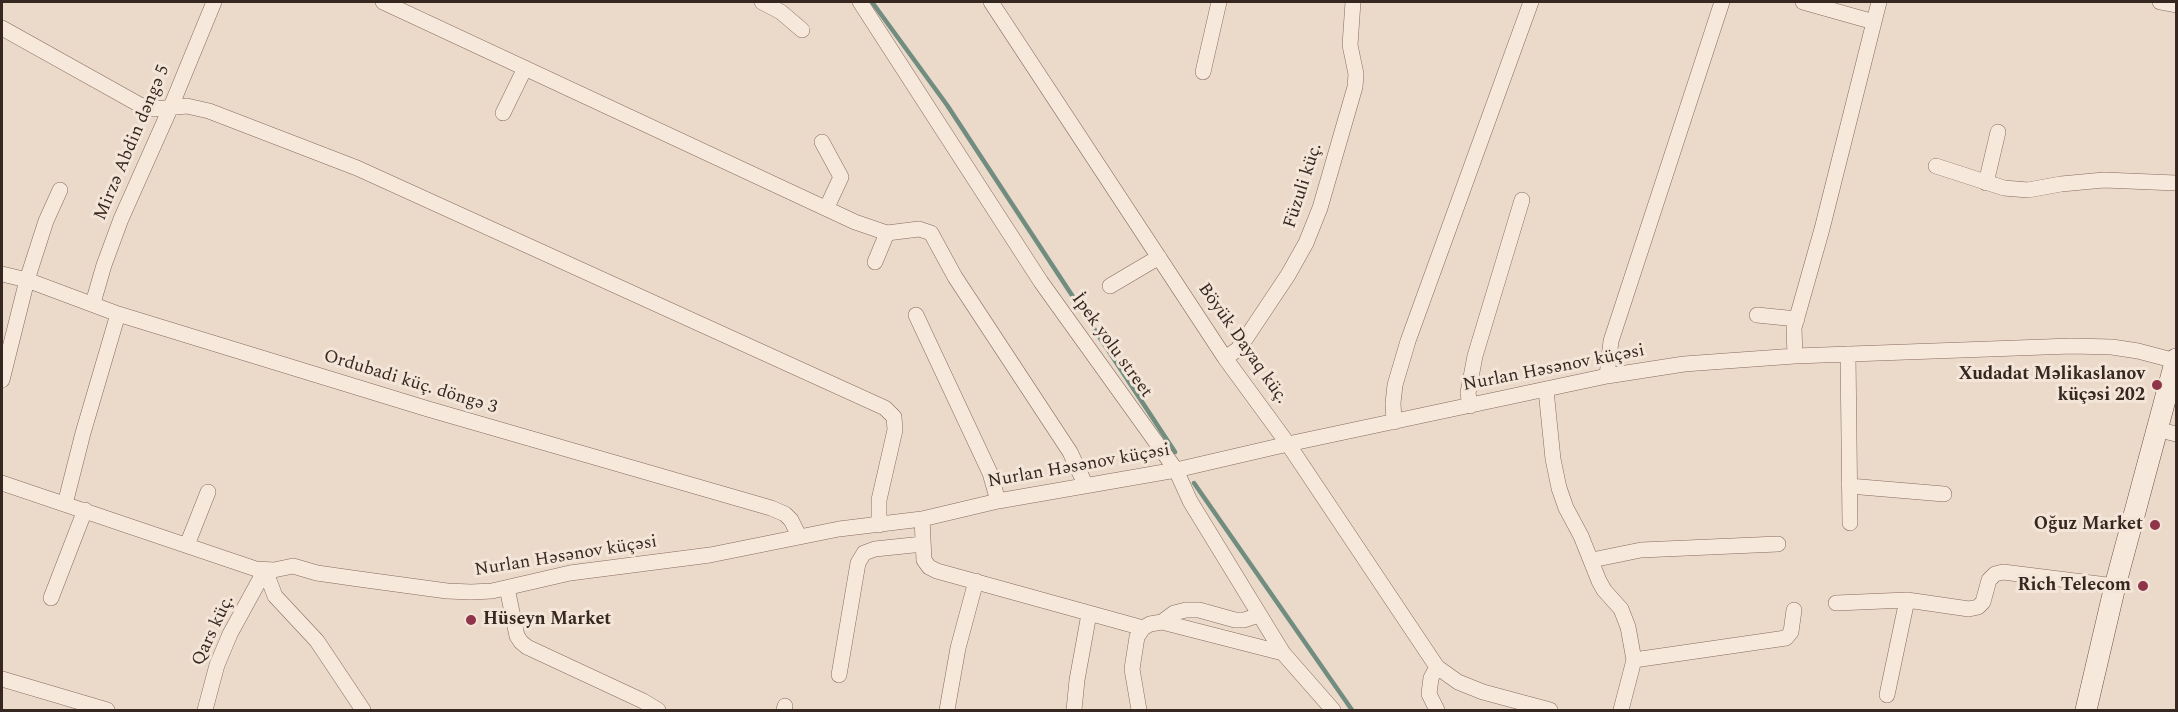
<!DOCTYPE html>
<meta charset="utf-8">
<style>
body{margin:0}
#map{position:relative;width:2178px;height:712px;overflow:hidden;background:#ebd9c9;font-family:Spectral,serif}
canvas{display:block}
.frame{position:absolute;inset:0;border:3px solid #372721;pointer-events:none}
</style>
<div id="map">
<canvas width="2178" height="712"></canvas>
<div class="frame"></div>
</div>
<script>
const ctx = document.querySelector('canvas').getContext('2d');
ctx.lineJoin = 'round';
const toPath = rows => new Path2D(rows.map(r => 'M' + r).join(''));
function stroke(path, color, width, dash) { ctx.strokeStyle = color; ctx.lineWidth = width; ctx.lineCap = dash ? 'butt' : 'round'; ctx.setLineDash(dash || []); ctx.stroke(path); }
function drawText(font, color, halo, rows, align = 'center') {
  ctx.font = font + ' Spectral,serif'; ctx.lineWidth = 6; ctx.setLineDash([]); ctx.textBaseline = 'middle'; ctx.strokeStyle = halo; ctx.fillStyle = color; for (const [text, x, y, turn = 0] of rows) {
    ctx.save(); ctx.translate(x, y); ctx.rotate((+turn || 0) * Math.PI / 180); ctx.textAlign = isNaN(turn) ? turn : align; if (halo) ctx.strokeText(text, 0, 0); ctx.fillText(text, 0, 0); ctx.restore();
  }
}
stroke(toPath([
 [872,2,947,105,1175,452],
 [1194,483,1352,710]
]), '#708d80', 4.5);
const street = toPath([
 [383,2,855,222,887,233,919,229,931,233,955,277,1070,452,1086,486],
 [762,2,781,12,802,30],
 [860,2,1041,282,1176,470,1190,501,1283,653,1333,710],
 [991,2,1225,358,1288,444,1437,667,1458,682,1483,692,1550,710],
 [1803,2,1874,22],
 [2160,2,2176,5],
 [2,28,140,105,154,109,187,106,209,111,357,168,885,408,894,417,895,430,879,500,879,525],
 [1203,72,1219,2],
 [503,113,525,68],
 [822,142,841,177,827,207],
 [1936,166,2004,188,2028,190,2061,184,2104,180,2176,183],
 [1986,183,1998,132],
 [875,262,887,233],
 [2,274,27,280,118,314,428,409,771,508,785,514,791,520,799,536],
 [1110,286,1159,257],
 [93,303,104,265,121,219,170,109,214,2],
 [916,315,990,473,998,501],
 [1757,315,1797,319],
 [1848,354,1850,523],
 [1795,356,1794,328,1822,229,1879,2],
 [1225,358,1237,350,1244,341,1288,275,1306,243,1320,208,1355,87,1356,74,1350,45,1353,2],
 [1607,376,1611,341,1722,2],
 [2,380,27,280,46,221,60,190],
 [1546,390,1553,459,1559,488,1566,508,1581,536,1599,581,1604,590,1621,609,1628,627,1634,660,1621,710],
 [1470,406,1468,393,1475,356,1522,200],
 [1394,422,1393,403,1395,385,1408,341,1531,2],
 [2156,429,2176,434],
 [2,483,256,569,274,570,293,566,317,573,359,579,447,591,471,592,492,591,570,573,710,555,839,529,922,519,998,501,1176,470,1288,444,1607,376,1684,364,1795,356,2072,346,2112,347,2138,351,2176,361],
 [1849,486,1944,494],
 [65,504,83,433,118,314],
 [922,519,924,560,929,567,937,571,1143,628,1150,624,1162,622,1283,653],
 [187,545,208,492],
 [1592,560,1641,550,1778,544],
 [265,570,275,596,317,641,363,710],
 [507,588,517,636,521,642,527,647,643,701,658,710],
 [51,598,85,510],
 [1836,603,1907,600,1969,609,1978,607,1983,602,1989,580,1995,574,2003,572,2115,586],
 [1162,622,1174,613,1186,610,1199,610,1235,620,1244,620,1259,615],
 [1634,660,1786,638,1791,632,1794,610],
 [839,675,858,563,864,553,875,549,923,544],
 [2,679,107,710],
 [1887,695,1907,600],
 [205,710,217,665,230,634,265,570],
 [784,710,785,706],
 [947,710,958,648,976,581],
 [1074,710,1077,680,1089,614],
 [1139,710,1132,669,1137,637,1143,628],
 [1437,710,1429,694,1431,678,1437,667]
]);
const secondary = toPath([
 [2086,710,2115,586,2176,359]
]);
stroke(street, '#866b5f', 16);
stroke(secondary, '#684c42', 22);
stroke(street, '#f6e8db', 15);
stroke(secondary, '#f6e8db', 21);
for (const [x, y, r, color] of [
 [2157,385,6,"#8f3449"],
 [2155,525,6,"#8f3449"],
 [2143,586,6,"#8f3449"],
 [471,620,6,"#8f3449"]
]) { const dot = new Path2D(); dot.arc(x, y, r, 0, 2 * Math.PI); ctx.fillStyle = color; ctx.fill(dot); stroke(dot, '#f3e5d8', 2); }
drawText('18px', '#372721', '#f3e5d8', [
 ["Mirzə Abdin dəngə 5",133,143,-67],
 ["Füzuli küç.",1304,186,-72],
 ["Böyük Dayaq küç.",1242,344,55],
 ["İpek yolu street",1111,346,54],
 ["Nurlan Həsənov küçəsi",1554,369,-11],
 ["Ordubadi küç. döngə 3",410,383,17],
 ["Nurlan Həsənov küçəsi",1079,467,-10],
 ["Nurlan Həsənov küçəsi",566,557,-9],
 ["Qars küç.",214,631,-65]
]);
drawText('bold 18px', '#372721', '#f3e5d8', [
 ["Xudadat Məlikaslanov",2145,375],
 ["küçəsi 202",2145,396],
 ["Oğuz Market",2143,525],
 ["Rich Telecom",2131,586],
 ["Hüseyn Market",483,620,"left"]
], 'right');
</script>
